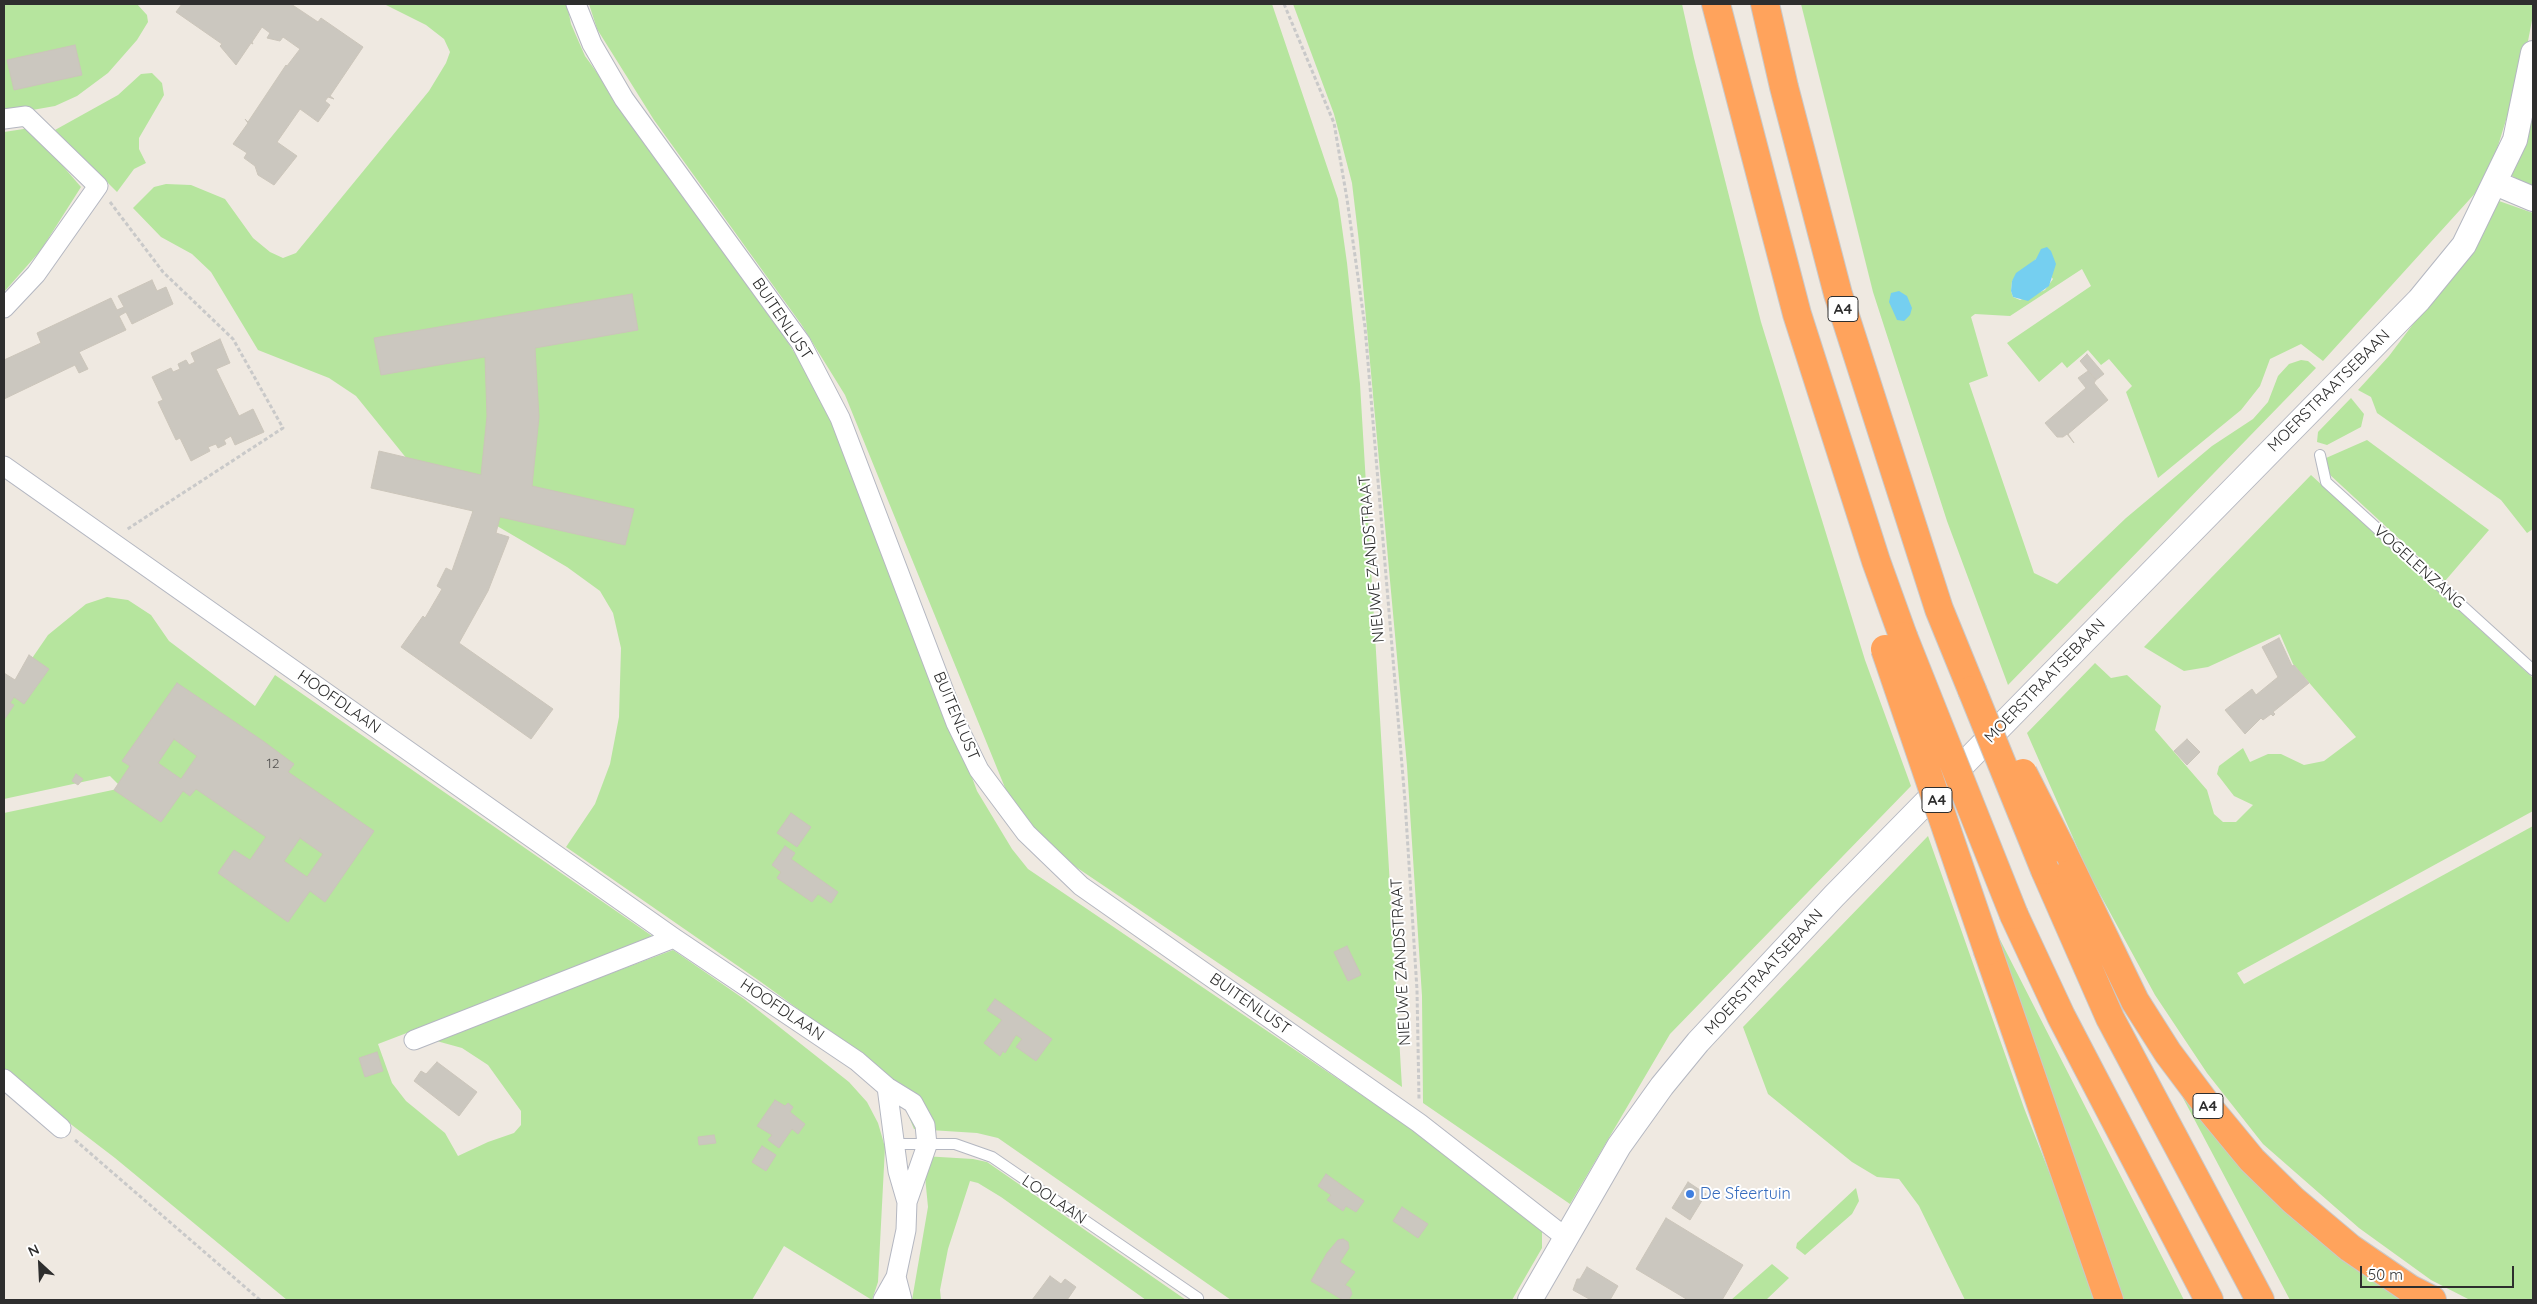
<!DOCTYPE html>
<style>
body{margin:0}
#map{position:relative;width:2537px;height:1304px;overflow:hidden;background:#efe9e1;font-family:Quicksand,sans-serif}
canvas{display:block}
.frame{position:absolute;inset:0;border:5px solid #2e2e2e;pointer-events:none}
.north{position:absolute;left:15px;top:1239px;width:50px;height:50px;-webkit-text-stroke:4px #fff;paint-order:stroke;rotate:335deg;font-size:14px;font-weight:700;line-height:20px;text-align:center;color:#2e2e2e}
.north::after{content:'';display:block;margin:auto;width:18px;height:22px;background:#2e2e2e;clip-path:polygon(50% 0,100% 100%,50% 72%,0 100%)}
.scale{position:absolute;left:2360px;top:1266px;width:154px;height:22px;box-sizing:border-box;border:2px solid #2e2e2e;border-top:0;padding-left:6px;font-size:15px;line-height:18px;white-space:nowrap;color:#2e2e2e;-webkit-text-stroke:4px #fff;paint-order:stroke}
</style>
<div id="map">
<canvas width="2537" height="1304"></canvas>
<div class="frame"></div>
<div class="north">N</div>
<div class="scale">50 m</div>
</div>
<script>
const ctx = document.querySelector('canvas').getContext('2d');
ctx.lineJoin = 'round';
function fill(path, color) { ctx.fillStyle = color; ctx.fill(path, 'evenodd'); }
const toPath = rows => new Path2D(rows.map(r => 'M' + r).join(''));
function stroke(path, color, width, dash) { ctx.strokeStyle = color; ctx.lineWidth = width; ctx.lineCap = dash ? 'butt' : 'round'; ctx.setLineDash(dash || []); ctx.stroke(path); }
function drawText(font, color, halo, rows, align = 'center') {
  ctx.font = font + ' Quicksand,sans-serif'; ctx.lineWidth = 4; ctx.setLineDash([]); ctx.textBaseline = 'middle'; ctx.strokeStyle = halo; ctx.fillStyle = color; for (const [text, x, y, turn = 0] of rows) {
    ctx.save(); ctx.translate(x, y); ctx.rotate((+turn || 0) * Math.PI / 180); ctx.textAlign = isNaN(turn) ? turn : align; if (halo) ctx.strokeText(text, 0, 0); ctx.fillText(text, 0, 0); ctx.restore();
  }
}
fill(toPath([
 [4,4,137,4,147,15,148,22,137,40,108,73,77,96,55,106,4,115],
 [384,4,567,4,571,24,585,56,762,302,803,366,833,425,916,625,977,791,1012,849,1028,869,1527,1207,1542,1230,1542,1248,1512,1300,1231,1300,998,1138,977,1133,914,1129,902,1100,886,1073,761,982,566,847,595,804,610,764,619,717,621,648,613,613,600,591,567,567,446,496,420,475,356,396,329,378,258,350,211,272,192,254,161,237,133,208,154,187,166,184,191,185,225,199,253,238,270,252,283,258,296,253,429,91,446,63,450,52,444,39,426,25],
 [589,4,1272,4,1338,199,1347,263,1360,384,1402,1087,1070,863,1030,828,1010,800,845,395,801,324,654,120,597,29],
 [1293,4,1682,4,1694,58,1761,322,1865,660,1911,786,1670,1034,1570,1204,1423,1103,1422,996,1407,766,1359,242,1352,183,1334,114],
 [1801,4,2533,4,2533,15,2524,62,2497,149,2479,189,2323,361,2301,344,2270,359,2260,386,2241,410,2158,478,2126,392,2132,386,2109,359,2101,365,2088,350,2067,368,2062,362,2039,382,2007,343,2091,286,2082,269,2010,316,1975,314,1971,317,1988,376,1969,383,2034,573,2057,584,2126,518,2212,446,2253,419,2268,402,2278,376,2289,364,2301,360,2308,361,2316,368,2008,685,1947,521,1873,292],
 [2036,259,2053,279,2045,290,2020,300,2013,297,2011,291,2012,281],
 [152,73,162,83,164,95,139,138,139,149,146,163,134,169,117,192,55,130,118,95,141,74],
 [2533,107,2533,190,2511,175],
 [30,128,81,187,41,250,4,292,4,132],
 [2499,201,2533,213,2533,529,2527,533,2501,500,2377,413,2371,397,2358,390,2389,356,2426,307,2471,248],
 [2351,398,2364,414,2361,427,2327,445,2317,442,2318,432],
 [2367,440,2489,530,2445,581,2329,474,2326,458],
 [2311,475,2533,678,2533,811,2237,973,2244,984,2533,826,2533,1300,2470,1300,2431,1280,2359,1228,2263,1144,2207,1073,2155,995,2089,874,2027,733,2095,663,2111,678,2127,675,2161,706,2155,730,2207,790,2214,814,2223,822,2236,822,2253,805,2234,796,2217,774,2219,766,2243,748,2250,762,2268,754,2281,754,2304,765,2324,761,2356,737,2293,664,2280,634,2208,667,2184,671,2144,647],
 [107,597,128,600,151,615,169,641,255,706,275,675,655,938,378,1044,392,1083,406,1101,445,1133,458,1156,488,1142,514,1133,521,1125,521,1111,488,1065,462,1048,433,1040,673,950,744,999,849,1082,867,1102,878,1123,885,1147,878,1282,872,1300,784,1246,752,1300,287,1300,115,1158,4,1073,4,813,122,788,110,776,4,799,4,699,48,635,86,604],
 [1928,836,2024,1108,2085,1263,2095,1300,1965,1300,1919,1206,1899,1179,1877,1177,1852,1162,1768,1094,1743,1027],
 [1968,877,2184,1300,2116,1300],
 [2165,1064,2417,1300,2290,1300],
 [923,1156,973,1159,987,1162,1186,1300,1146,1300,1001,1197,978,1183,970,1181,948,1249,940,1290,941,1300,912,1300,928,1207],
 [1856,1188,1859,1201,1852,1214,1805,1255,1796,1248,1797,1243],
 [1772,1264,1789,1278,1766,1300,1731,1300]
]), '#b6e59e');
fill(toPath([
 [2047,247,2051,251,2056,264,2049,286,2028,301,2013,297,2011,291,2012,281,2016,273,2036,259,2041,249],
 [1899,291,1907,296,1912,308,1910,315,1904,321,1897,320,1889,302,1891,293]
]), '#75cff0');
const building = toPath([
 [182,4,291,4,318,22,321,18,363,47,330,96,334,99,328,97,325,101,330,105,318,122,300,109,277,142,297,156,274,185,258,175,255,166,244,158,247,153,233,144,248,123,245,119,248,122,286,65,287,66,300,49,283,37,280,41,267,38,270,33,262,27,252,42,253,44,251,43,236,65,220,46,222,44,176,12,182,4],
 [75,45,82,75,14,90,7,60,75,45],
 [152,280,157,291,166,287,173,304,132,324,126,312,119,316,126,330,79,352,88,369,79,373,75,365,4,399,4,360,41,343,37,333,111,298,117,310,124,307,118,296,152,280],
 [632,294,638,330,535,348,539,417,532,486,634,509,625,545,500,517,496,533,509,537,488,591,459,643,553,709,531,739,401,647,423,616,425,618,442,589,437,586,446,568,452,571,473,511,371,488,379,451,481,475,487,416,485,357,381,375,374,338,632,294],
 [220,339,230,363,216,369,239,416,253,409,264,432,235,445,231,436,224,440,226,444,218,448,216,444,208,447,210,451,191,461,180,438,176,440,158,402,163,400,152,377,171,368,173,372,180,369,178,364,186,360,189,365,195,362,191,353,220,339],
 [2087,354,2104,374,2096,380,2080,361,2087,354],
 [2088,371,2096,380,2094,383,2108,400,2068,434,2074,443,2067,434,2063,437,2057,437,2045,423,2086,388,2078,378,2088,371],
 [2279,638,2292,666,2294,665,2309,683,2273,712,2275,714,2273,716,2271,714,2263,720,2261,718,2245,734,2225,710,2252,689,2256,695,2278,677,2262,647,2279,638],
 [29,655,49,669,24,704,14,697,10,703,14,705,4,720,4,673,15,680,29,655],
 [177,683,263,741,294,764,288,772,374,831,325,902,310,891,288,922,218,873,234,850,250,860,266,837,196,789,190,796,183,791,161,822,114,790,130,766,122,761,177,683],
 [174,739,197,756,181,779,158,763,174,739],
 [300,838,323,854,307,877,284,861,300,838],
 [2187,739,2200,752,2187,765,2174,751,2187,739],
 [76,774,83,779,78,785,72,781,76,774],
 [791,813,811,827,797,847,777,833,791,813],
 [785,846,795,853,791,859,838,892,831,903,818,894,812,902,777,878,781,872,772,865,785,846],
 [1347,946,1361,975,1348,981,1334,952,1347,946],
 [995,999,1052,1039,1036,1061,1016,1047,1022,1039,1016,1035,1005,1053,1003,1051,1000,1056,984,1043,1002,1020,987,1010,995,999],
 [377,1052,383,1071,365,1077,359,1058,377,1052],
 [437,1062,477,1092,459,1116,414,1081,421,1071,426,1074,437,1062],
 [775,1100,785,1106,788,1103,793,1107,790,1112,805,1124,798,1134,792,1129,779,1148,768,1140,772,1135,757,1126,775,1100],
 [714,1135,716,1143,699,1145,698,1137,714,1135],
 [762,1146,776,1155,766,1171,752,1162,762,1146],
 [1326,1174,1364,1201,1356,1212,1346,1206,1343,1211,1327,1200,1331,1195,1318,1186,1326,1174],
 [1688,1182,1706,1194,1690,1220,1672,1208,1688,1182],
 [1402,1207,1428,1224,1418,1238,1393,1221,1402,1207],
 [1666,1218,1743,1265,1722,1300,1688,1300,1636,1269,1666,1218],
 [1343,1239,1348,1242,1349,1248,1340,1262,1355,1272,1345,1285,1350,1288,1352,1294,1349,1299,1343,1300,1311,1281,1327,1253,1338,1240,1343,1239],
 [1587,1267,1618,1286,1610,1300,1591,1300,1573,1290,1577,1279,1580,1279,1587,1267],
 [1050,1276,1061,1284,1065,1279,1076,1287,1067,1300,1032,1300,1050,1276]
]);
fill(building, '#cbc7bf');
stroke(building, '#cbc5ba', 1);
const service = toPath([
 [2320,455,2326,482,2533,670],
 [896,1144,955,1144,992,1157,1198,1298]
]);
const minor = toPath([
 [576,4,592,44,624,99,801,343,840,418,956,723,979,770,1026,833,1081,886,1419,1123,1565,1237],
 [4,119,26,116,98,186,36,274,4,308],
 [4,466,674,938,857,1061,887,1087,913,1103,925,1125,927,1145,907,1202,906,1230,896,1277,883,1300],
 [414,1040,674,938],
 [4,1079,61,1128],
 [887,1087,898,1171,907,1202],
 [896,1277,902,1300]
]);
const tertiary = toPath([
 [2495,183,2533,199],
 [1530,1300,1619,1146,1662,1086,1698,1042,1834,896,2419,300,2464,245,2515,140,2533,53]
]);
const motorway = toPath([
 [1716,4,1797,314,1876,561,1903,636],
 [1765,4,1784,87,1838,294,1939,609,1972,690],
 [2061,848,2135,1001,2168,1053,2210,1109,2252,1160,2293,1200,2350,1248,2410,1289,2432,1300],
 [2045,870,2110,1018,2260,1300],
 [2014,915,2061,1016,2209,1300],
 [1988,951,2109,1300]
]);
stroke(service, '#b4b7c1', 12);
stroke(minor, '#b4b7c1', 21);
stroke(tertiary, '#b4b7c1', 26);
stroke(motorway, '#c9c9c9', 30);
stroke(toPath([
 [1284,4,1334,123,1347,199,1365,327,1405,801,1417,990,1419,1099],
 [110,202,163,272,233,339,283,428,126,530],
 [75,1140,260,1300]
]), '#c9c9c9', 3, [4, 2.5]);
stroke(service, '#fff', 10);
stroke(minor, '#fff', 19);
stroke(tertiary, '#fff', 24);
stroke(motorway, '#ffa35c', 28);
const motorwayBridge = toPath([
 [1903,636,2014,915],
 [1885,649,1988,951],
 [1972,690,2045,870],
 [2023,773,2061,848]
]);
stroke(motorwayBridge, '#c9c9c9', 30, []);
stroke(motorwayBridge, '#ffa35c', 28);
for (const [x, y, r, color] of [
 [1690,1194,5,"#3f7fe0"]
]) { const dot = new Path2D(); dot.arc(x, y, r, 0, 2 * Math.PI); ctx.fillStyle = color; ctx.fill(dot); stroke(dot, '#fff', 2); }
drawText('14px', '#555452', null, [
 ["12",273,764]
]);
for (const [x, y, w] of [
 [1843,309,30],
 [1937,800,30],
 [2208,1106,30]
]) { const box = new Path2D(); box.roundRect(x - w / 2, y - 12.5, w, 25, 4); ctx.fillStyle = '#fff'; ctx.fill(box); stroke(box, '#2e2e2e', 1); }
drawText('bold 15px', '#2e2e2e', null, [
 ["A4",1843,309],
 ["A4",1937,800],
 ["A4",2208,1106]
]);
drawText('16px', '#2e2e2e', '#fff', [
 ["BUITENLUST",782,319,56],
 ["MOERSTRAATSEBAAN",2329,391,-45],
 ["NIEUWE ZANDSTRAAT",1372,559,-95],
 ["VOGELENZANG",2419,567,42],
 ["MOERSTRAATSEBAAN",2045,681,-46],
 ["HOOFDLAAN",339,702,35],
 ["BUITENLUST",956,716,67],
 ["NIEUWE ZANDSTRAAT",1401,962,-93],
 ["MOERSTRAATSEBAAN",1764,972,-47],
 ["BUITENLUST",1250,1004,35],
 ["HOOFDLAAN",782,1010,34],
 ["LOOLAAN",1054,1200,34]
]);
drawText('16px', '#366cbe', '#fff', [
 ["De Sfeertuin",1700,1194]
], 'left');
</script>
